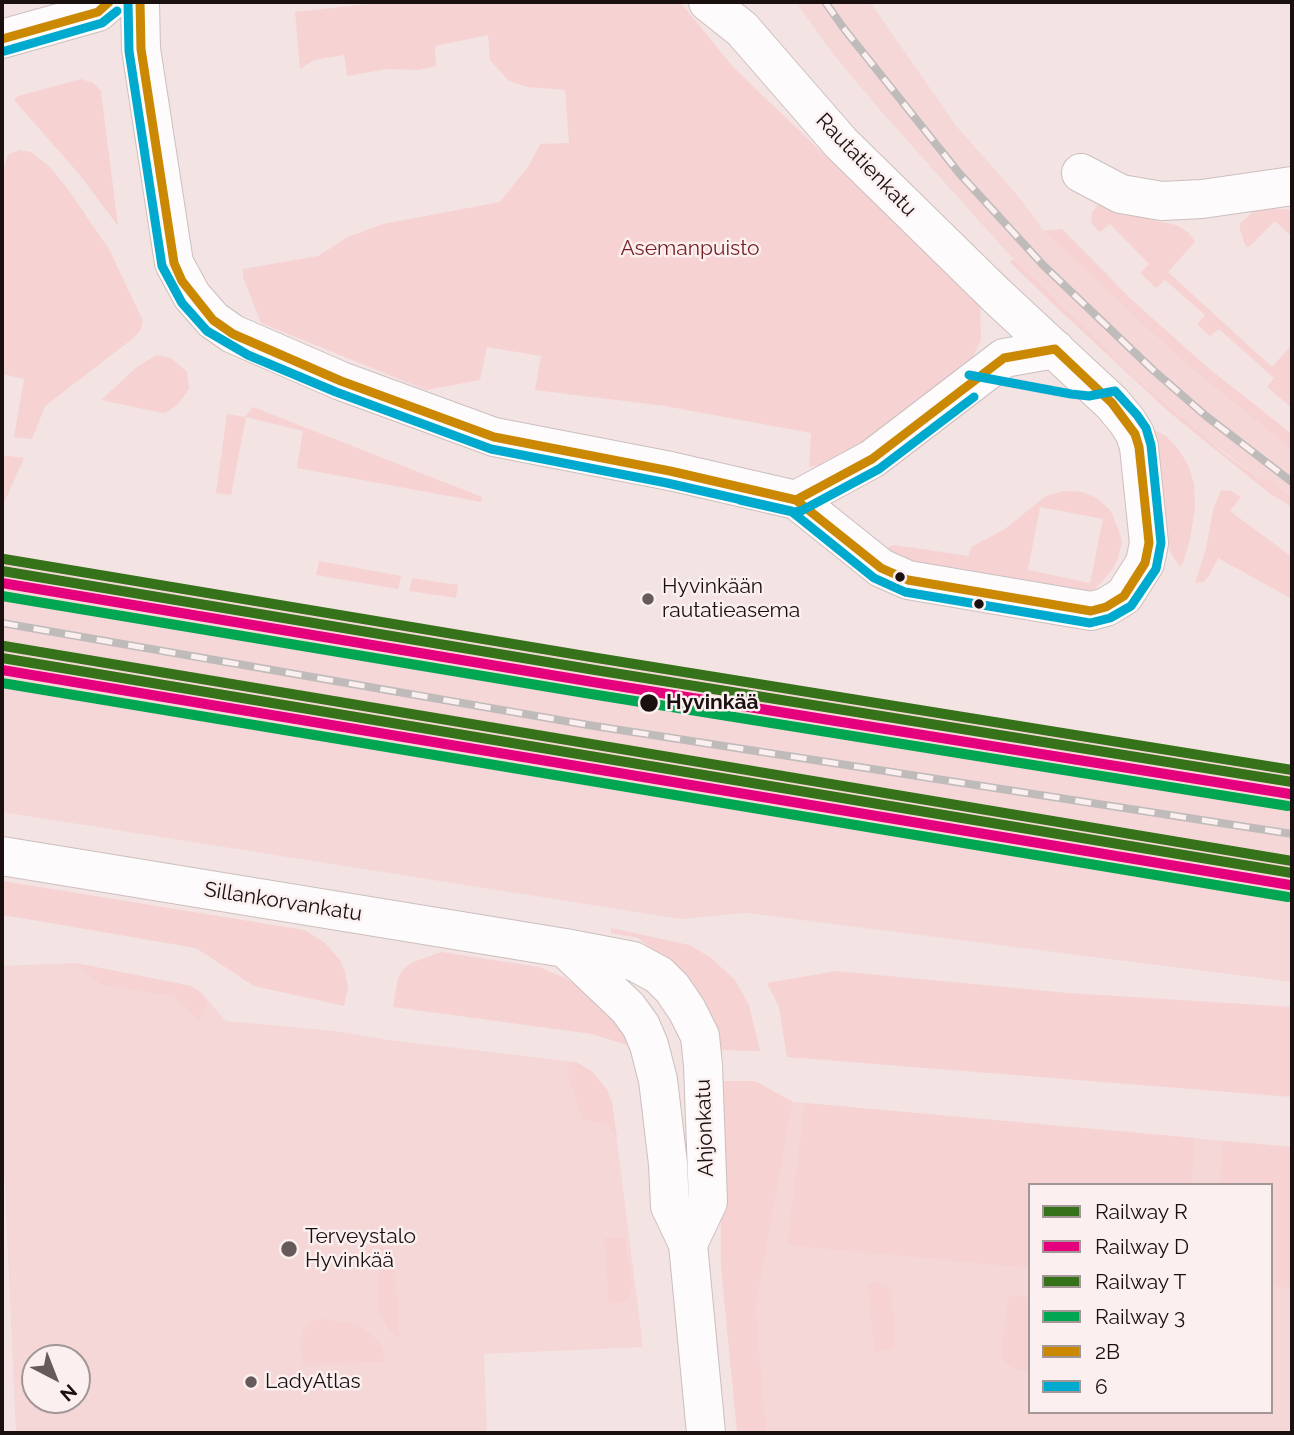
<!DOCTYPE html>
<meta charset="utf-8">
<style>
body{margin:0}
#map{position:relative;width:1294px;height:1435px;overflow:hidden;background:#f4e3e3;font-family:Raleway,sans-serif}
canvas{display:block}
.frame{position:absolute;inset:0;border:4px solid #1a1010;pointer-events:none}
.legend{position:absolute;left:1028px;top:1183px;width:245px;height:231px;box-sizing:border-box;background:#fcefef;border:2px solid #a29696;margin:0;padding:9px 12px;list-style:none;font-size:21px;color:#1a1010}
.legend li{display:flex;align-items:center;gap:14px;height:35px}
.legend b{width:35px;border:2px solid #a29696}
.north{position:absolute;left:21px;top:1344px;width:70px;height:70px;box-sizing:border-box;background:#fcefef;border:2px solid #a29696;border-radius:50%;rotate:138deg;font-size:19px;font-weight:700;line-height:28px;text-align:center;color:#1a1010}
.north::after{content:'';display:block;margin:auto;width:24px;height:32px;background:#665a5a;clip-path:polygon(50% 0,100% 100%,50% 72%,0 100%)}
</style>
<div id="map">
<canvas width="1294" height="1435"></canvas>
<div class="frame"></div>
<ul class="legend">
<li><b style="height:9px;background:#357219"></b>Railway R</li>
<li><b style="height:9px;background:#e5007d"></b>Railway D</li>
<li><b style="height:9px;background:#357219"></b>Railway T</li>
<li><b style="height:9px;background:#00a651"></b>Railway 3</li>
<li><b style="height:9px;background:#cb8803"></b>2B</li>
<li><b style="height:9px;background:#00a9ce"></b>6</li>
</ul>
<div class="north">N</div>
</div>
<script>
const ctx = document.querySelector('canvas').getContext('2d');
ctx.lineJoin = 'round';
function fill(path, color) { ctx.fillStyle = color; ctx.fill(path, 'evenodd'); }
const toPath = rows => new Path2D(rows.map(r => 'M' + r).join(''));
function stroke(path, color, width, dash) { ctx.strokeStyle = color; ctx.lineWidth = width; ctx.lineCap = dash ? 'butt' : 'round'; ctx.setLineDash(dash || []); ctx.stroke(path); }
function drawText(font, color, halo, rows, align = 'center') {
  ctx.font = font + ' Raleway,sans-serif'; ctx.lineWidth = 5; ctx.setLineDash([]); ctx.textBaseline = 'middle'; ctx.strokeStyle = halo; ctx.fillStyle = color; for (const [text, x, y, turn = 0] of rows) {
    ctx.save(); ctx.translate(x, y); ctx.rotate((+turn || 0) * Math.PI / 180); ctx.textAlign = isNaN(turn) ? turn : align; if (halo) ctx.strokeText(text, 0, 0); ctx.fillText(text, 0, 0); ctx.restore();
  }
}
fill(toPath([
 [796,2,870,2,957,127,1019,197,1044,231,1181,360,1292,450,1292,497,1269,480,1260,479,1203,436,1134,377,1075,321,1005,250,880,110,833,54],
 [2,564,1292,771,1292,982,746,913,681,919,2,812],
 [75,963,191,986,202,993,226,1021,335,1031,388,1040,576,1062,593,1072,607,1090,612,1102,643,1347,484,1354,487,1433,16,1433,2,1122,2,978,4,966],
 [35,1358,77,1358,77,1400,35,1400],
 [793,1102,1292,1147,1292,1433,766,1433,756,1306],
 [1030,1185,1271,1185,1271,1412,1030,1412]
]), '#f5d7d7');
fill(toPath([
 [386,2,680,2,734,68,980,304,981,340,973,357,959,372,860,445,829,464,809,467,811,433,665,406,535,390,541,356,487,347,480,380,426,390,261,323,243,277,243,269,318,256,348,237,383,224,500,202,530,164,540,144,569,143,565,90,527,87,509,81,490,60,488,35,435,46,436,66,418,70,387,69,347,76,344,55,314,60,300,69,295,12],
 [81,79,93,83,101,91,118,226,79,174,14,100,18,96],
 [20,150,31,152,49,166,67,188,109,249,143,321,140,331,131,340,45,406,32,439,14,437,24,379,2,374,2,187,5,163,9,154],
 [1098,205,1109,205,1152,220,1176,225,1188,232,1195,242,1168,272,1272,367,1292,345,1292,408,1267,387,1274,378,1219,329,1210,336,1197,324,1205,315,1165,280,1156,288,1140,273,1149,264,1110,224,1099,232,1091,222,1092,212],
 [1268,208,1292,210,1292,237,1275,221,1250,246,1246,247,1240,230,1240,224,1254,211],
 [1062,229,1132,300,1207,367,1292,434,1292,450,1181,360,1044,231],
 [1014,259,1134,377,1226,455,1260,479,1269,480,1292,497,1292,507,1269,493,1169,412,1051,302,1010,262],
 [157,355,171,358,187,372,189,389,179,403,167,412,163,413,101,400,138,366],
 [253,407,482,497,481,502,297,468,303,431,246,417,231,495,216,493,227,414,245,417],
 [1152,429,1166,436,1179,450,1188,465,1194,483,1195,508,1190,539,1183,563,1180,567,1170,552],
 [2,455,24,458,2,507],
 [1221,490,1231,491,1241,497,1230,511,1292,557,1292,599,1218,558,1209,576,1203,582,1195,583,1206,549,1213,510],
 [1064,491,1083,492,1098,499,1110,510,1118,528,1122,541,1118,558,1113,569,1095,589,1075,594,948,577,886,554,889,547,894,545,969,556,971,547,1005,529,1046,496],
 [1040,507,1103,519,1090,583,1028,570],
 [319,561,401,576,398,589,316,575],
 [412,578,458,585,456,598,409,591],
 [3,881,304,930,325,943,340,960,345,972,348,988,344,1006,254,986,196,948,3,915],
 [611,928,689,945,710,957,735,980,749,1005,760,1051,718,1050,672,965,638,938,611,933],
 [441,952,539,967,565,978,585,991,618,1023,630,1046,592,1034,393,1007,398,978,402,971,411,963],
 [75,963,191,986,202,993,206,1003,200,1021,173,996,102,985],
 [836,971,1068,993,1292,1007,1292,1097,787,1057,779,1007,767,983],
 [569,1062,576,1062,593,1072,607,1090,612,1102,617,1138,609,1126,596,1121,583,1120,568,1075],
 [720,1081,755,1081,793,1102,756,1306,766,1433,737,1433,721,1267],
 [805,1103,1195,1138,1191,1185,1030,1185,1030,1268,787,1245],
 [1223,1141,1292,1147,1292,1289,1271,1286,1271,1185,1219,1185],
 [604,1238,625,1238,632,1285,629,1297,623,1303,609,1303],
 [393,1246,400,1339,389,1329,379,1313,379,1248],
 [876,1282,891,1288,895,1348,874,1353,868,1285],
 [1009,1295,1030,1297,1030,1370,1014,1369,1004,1360,1001,1350],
 [324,1319,356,1324,373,1336,383,1349,384,1362,303,1365,300,1343,303,1332,311,1321]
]), '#f6d2d2');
const minor = toPath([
 [140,2,141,49,174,263,192,296,213,320,233,334,341,381,494,437,670,471,796,500,881,568,908,580,1091,611,1106,607,1124,596,1145,563,1149,543,1139,447,1135,434,1127,421,1112,403,996,295,841,143,742,29,708,2],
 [2,39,98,12,109,2],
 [1081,173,1121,194,1162,201,1202,199,1292,186],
 [796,500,872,459,1004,358,1055,349]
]);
const major = toPath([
 [2,856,565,948,633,961,659,975,672,988,687,1010,700,1036,703,1065,708,1202,688,1244],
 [565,948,628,1008,641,1026,649,1045,658,1080,668,1164,670,1206,688,1244,706,1433]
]);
stroke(minor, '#ccbfbf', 40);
stroke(major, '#ccbfbf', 40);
stroke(minor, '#fdfbfb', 38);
stroke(major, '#fdfbfb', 38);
const rail = toPath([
 [825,2,845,30,959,173,1043,265,1153,370,1206,416,1292,482],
 [2,623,588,725,1292,834]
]);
stroke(rail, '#bfbbbb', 8);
stroke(rail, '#fcefef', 5, [16]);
stroke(toPath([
 [140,2,141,49,174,263,182,281,213,320,233,334,341,381,494,437,670,471,796,500,881,568,908,580,1091,611,1106,607,1124,596,1145,563,1149,543,1139,447,1135,434,1112,403,1055,349],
 [2,39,98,12,109,2],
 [744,488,796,500,872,459,1004,358,1055,349]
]), '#cb8803', 9);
stroke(toPath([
 [128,2,129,51,162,266,182,303,207,331,248,355,336,392,491,449,667,483,791,511,874,578,905,592,1090,623,1110,618,1131,606,1156,569,1161,543,1151,445,1146,428,1137,415,1115,391,1089,396,1071,394,969,375],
 [5,51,102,23,117,11],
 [740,500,793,512,801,511,879,469,974,397]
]), '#00a9ce', 9);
stroke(toPath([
 [2,571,595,670,1292,782],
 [2,658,1292,873]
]), '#357219', 10);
stroke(toPath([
 [2,583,593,682,1290,794],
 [2,670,1290,885]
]), '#e5007d', 10);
stroke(toPath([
 [4,559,597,658,1292,770],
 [4,646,1292,861]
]), '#357219', 10);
stroke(toPath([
 [2,596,591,694,1288,806],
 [2,683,1288,897]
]), '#00a651', 10);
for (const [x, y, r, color] of [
 [900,577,6,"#1a1010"],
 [648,599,7,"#665a5a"],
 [979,604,6,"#1a1010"],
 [649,703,10,"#1a1010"],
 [289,1249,9,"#665a5a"],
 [251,1382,7,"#665a5a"]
]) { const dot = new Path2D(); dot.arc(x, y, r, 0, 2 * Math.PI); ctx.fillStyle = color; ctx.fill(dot); stroke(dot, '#fcefef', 2.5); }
drawText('21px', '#1a1010', '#fcefef', [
 ["Rautatienkatu",866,165,46],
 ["Sillankorvankatu",283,902,9],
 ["Ahjonkatu",705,1128,-92]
]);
drawText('21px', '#772228', '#fcefef', [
 ["Asemanpuisto",690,249]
]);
drawText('21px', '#1a1010', '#fcefef', [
 ["Hyvinkään",662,587],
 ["rautatieasema",662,611],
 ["Terveystalo",305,1237],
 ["Hyvinkää",305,1261],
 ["LadyAtlas",265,1382]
], 'left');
drawText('bold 21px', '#1a1010', '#fcefef', [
 ["Hyvinkää",666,703]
], 'left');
</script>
